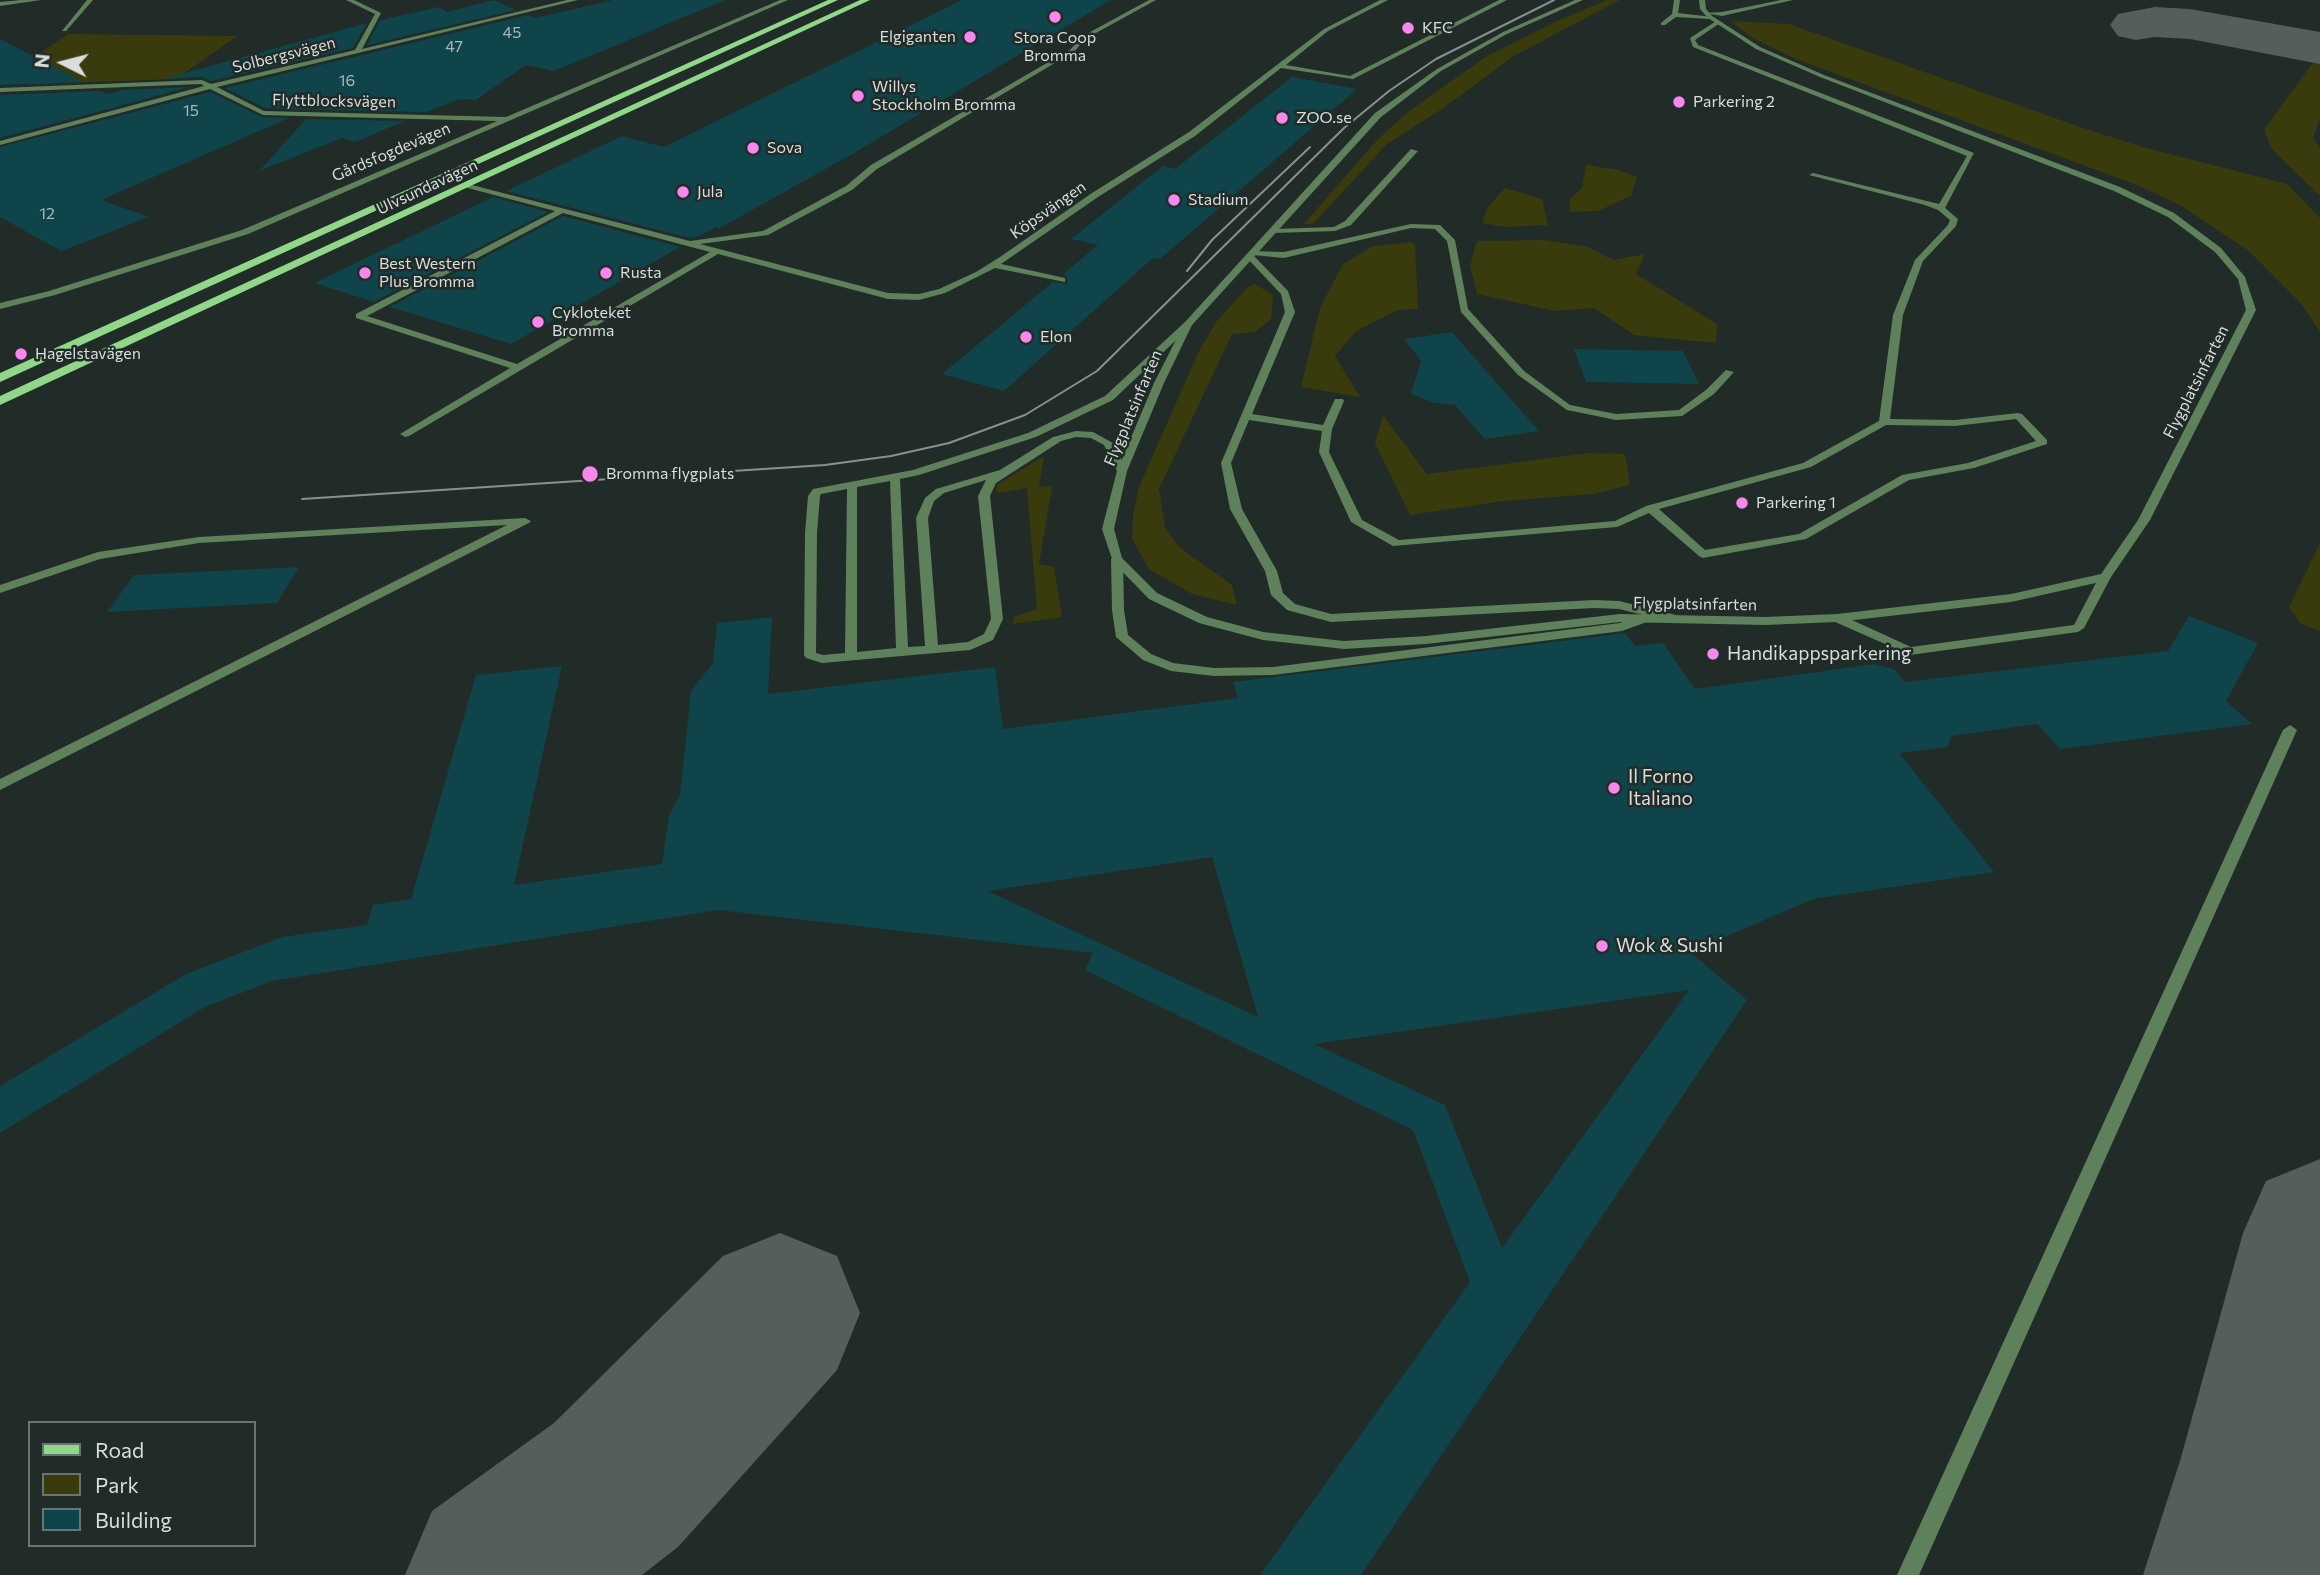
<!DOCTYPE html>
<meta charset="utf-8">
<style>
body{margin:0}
#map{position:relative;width:2320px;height:1575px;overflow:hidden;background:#212b28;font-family:Commissioner,sans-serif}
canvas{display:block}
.legend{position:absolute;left:28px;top:1421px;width:228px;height:126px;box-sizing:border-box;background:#212b28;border:2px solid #6a7370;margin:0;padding:9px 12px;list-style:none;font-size:21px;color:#d8dedc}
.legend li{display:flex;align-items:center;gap:14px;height:35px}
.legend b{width:35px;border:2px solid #6a7370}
.north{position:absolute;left:28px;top:28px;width:70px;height:70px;-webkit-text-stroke:5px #212b28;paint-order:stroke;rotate:276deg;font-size:19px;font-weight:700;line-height:28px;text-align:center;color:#d8dedc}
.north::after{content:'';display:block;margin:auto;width:24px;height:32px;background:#d8dedc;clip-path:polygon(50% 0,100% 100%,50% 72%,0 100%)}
</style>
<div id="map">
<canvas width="2320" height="1575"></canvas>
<ul class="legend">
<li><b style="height:9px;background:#91d78a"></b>Road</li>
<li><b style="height:19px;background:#3a3b0c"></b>Park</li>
<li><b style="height:19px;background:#0f444a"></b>Building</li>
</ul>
<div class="north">N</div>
</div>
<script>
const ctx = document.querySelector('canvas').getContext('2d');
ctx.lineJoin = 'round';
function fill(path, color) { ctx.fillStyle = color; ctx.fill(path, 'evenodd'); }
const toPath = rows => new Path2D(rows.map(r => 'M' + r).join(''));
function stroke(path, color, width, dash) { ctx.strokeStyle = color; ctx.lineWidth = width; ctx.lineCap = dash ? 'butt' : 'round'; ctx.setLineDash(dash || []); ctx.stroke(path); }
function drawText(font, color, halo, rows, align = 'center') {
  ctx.font = font + ' Commissioner,sans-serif'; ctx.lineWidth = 5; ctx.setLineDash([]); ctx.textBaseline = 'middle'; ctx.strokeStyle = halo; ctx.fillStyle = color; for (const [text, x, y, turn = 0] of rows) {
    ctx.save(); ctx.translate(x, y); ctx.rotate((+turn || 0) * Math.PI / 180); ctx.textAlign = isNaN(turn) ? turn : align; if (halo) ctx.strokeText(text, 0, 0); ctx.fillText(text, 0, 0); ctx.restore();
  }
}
fill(toPath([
 [1607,0,1620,0,1512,57,1442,109,1387,144,1314,223,1303,225,1377,140,1408,112,1487,56,1557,21],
 [1731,21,1789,24,2083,128,2146,148,2287,184,2320,218,2320,332,2303,306,2249,251,2180,205,2137,185,1796,59,1751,37],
 [68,34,237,36,176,79,35,84,52,67,27,62],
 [2316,58,2320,59,2320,117,2313,139,2320,148,2320,196,2271,148,2264,130],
 [1586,165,1619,170,1637,177,1631,196,1598,211,1570,212,1570,199,1582,188],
 [1505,188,1542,199,1548,225,1506,227,1482,223,1488,207],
 [1544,240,1588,247,1613,260,1645,254,1636,274,1717,324,1716,343,1634,335,1594,308,1555,311,1477,294,1470,266,1477,241],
 [1411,242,1415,245,1418,309,1398,310,1356,331,1335,356,1360,397,1301,387,1320,308,1343,264,1373,246],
 [1255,284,1273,295,1271,319,1255,332,1232,334,1159,489,1165,528,1179,547,1232,585,1237,605,1192,594,1149,569,1132,539,1133,515,1139,487,1199,351,1216,322,1249,286],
 [1383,415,1427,474,1589,453,1625,454,1630,485,1593,494,1503,501,1410,515,1375,443],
 [1044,456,1039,486,1052,487,1039,564,1054,567,1062,617,1013,624,1014,617,1037,609,1027,488,996,493,997,485],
 [2320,543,2320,631,2301,624,2289,607]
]), '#3a3b0c');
fill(toPath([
 [2155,7,2190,9,2320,32,2320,64,2190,39,2155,37,2136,40,2118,36,2110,25,2118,14,2155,7],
 [2320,1159,2320,1575,2143,1575,2180,1461,2243,1233,2266,1181,2320,1159],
 [780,1233,837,1256,860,1313,837,1370,678,1547,642,1575,405,1575,432,1511,554,1423,723,1256,780,1233]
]), '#555e5c');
fill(toPath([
 [494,0,516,10,367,45,380,20,439,7,447,12],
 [613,0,725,0,554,71,526,65,476,100,460,99,427,112,314,110,318,106,310,110,265,108,225,88,528,15,535,18],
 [962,0,1111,0,854,153,720,228,716,227,697,237,690,238,506,191,622,136,664,147],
 [367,23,353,48,211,81,202,77,163,79],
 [0,39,84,82,0,85],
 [1292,77,1357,89,1160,259,1153,258,1004,391,942,374,1053,282,1067,284,1067,276,1062,275,1098,245,1071,239,1163,166,1175,169],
 [190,87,0,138,0,95,100,91,107,94,123,90],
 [210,92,262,117,289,118,101,200,149,217,61,251,0,217,0,147],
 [306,119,405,121,355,142,342,138,259,171],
 [493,197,548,212,374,302,314,283],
 [563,216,680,247,511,344,390,307],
 [1452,332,1494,380,1539,431,1485,439,1455,405,1434,403,1411,394,1421,361,1404,339],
 [1574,349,1683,351,1699,384,1586,382],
 [299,567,277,603,107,612,134,575],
 [2189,616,2258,643,2226,701,2252,724,2060,749,2037,724,1951,736,1948,747,1899,753,1994,872,1813,899,1690,952,1747,1000,1361,1575,1260,1575,1470,1282,1413,1130,1085,970,1093,953,718,910,272,981,205,1007,0,1133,0,1086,186,974,282,937,367,925,373,905,411,899,476,675,562,666,514,885,662,864,669,815,680,795,691,691,713,663,717,623,772,617,768,694,995,667,1003,729,1238,698,1233,682,1625,633,1635,646,1663,643,1695,689,1874,664,1894,669,1905,682,2168,651],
 [1212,857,1258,1017,988,891],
 [1689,990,1502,1248,1445,1105,1314,1044]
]), '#0f444a');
fill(toPath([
 [1149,0,1156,0,1085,39,1075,51,877,169,852,190,768,235,700,244,888,293,919,294,939,289,976,272,1000,257,1092,193,1189,132,1324,29,1380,0,1388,0,1328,31,1286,65,1350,76,1499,0,1507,0,1353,79,1281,68,1195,136,1098,197,1001,264,1065,278,1065,282,995,268,945,293,919,300,888,299,718,254,409,436,405,437,400,434,510,368,356,318,356,314,555,211,464,187,464,183,690,241,763,231,846,186,871,165,1071,49,1081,37,1149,0],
 [563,213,710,252,517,364,367,316,563,213],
 [1674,0,1680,0,1678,13,1713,17,1710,19,1676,17,1665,25,1661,25,1661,23,1672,14,1674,0],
 [1781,0,1793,0,1722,16,1704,13,1722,12,1781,0],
 [1718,20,1720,23,1695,40,1698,45,1974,153,1945,208,1958,219,1956,226,1923,261,1903,315,1890,419,1955,420,2018,413,2022,414,2047,440,2047,444,1974,468,1909,480,1806,539,1703,558,1699,556,1649,513,1617,527,1393,546,1351,522,1319,452,1322,431,1249,420,1231,463,1242,509,1277,571,1283,593,1295,604,1331,614,1594,600,1619,601,1680,616,1682,619,1676,623,1619,609,1594,608,1331,622,1287,610,1271,595,1265,571,1230,509,1221,463,1285,312,1281,294,1246,257,1251,255,1251,251,1284,252,1411,224,1440,225,1455,240,1468,309,1524,371,1570,405,1616,414,1679,410,1706,390,1726,370,1734,372,1714,394,1682,416,1616,420,1567,410,1518,375,1461,312,1447,241,1435,229,1411,228,1284,258,1253,255,1288,291,1295,312,1252,414,1323,425,1335,399,1343,399,1344,401,1332,429,1329,452,1362,520,1399,540,1615,521,1646,506,1803,463,1879,421,1893,315,1915,260,1948,225,1950,220,1938,210,1925,205,1809,175,1813,173,1939,204,1967,156,1693,47,1690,38,1718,20],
 [2016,419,2036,441,1968,463,1902,475,1799,534,1705,550,1659,509,1811,467,1886,425,1955,426,2016,419],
 [1411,149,1418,151,1351,225,1335,231,1274,233,1270,231,1274,229,1334,227,1345,221,1411,149],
 [1185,322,1193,324,1113,400,1036,437,919,475,900,479,908,647,925,646,916,518,925,498,936,489,1000,470,1053,437,1076,431,1093,432,1113,443,1127,471,1126,473,1118,473,1104,445,1091,438,1076,437,1061,441,996,483,990,496,1003,619,993,640,970,650,822,663,806,658,804,655,805,533,808,496,813,489,913,470,1028,433,1105,396,1185,322],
 [986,480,978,496,991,619,984,634,968,642,938,645,928,518,934,501,944,493,986,480],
 [890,481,896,648,857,652,857,487,890,481],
 [847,489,845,653,823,655,816,653,817,533,820,496,821,494,847,489],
 [525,518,531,521,529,523,0,790,0,779,507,525,199,543,100,559,0,593,0,585,98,552,199,537,525,518],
 [1117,555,1123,559,1124,610,1128,635,1151,654,1173,663,1214,668,1273,667,1620,623,1643,615,1649,619,1647,622,1622,631,1273,675,1214,676,1171,671,1143,660,1116,637,1112,610,1111,559,1117,555],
 [2105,573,2111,577,2084,628,2078,632,1910,655,1833,621,1831,618,1833,615,1841,615,1911,647,2074,625,2099,577,2105,573],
 [2290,725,2297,730,1919,1575,1897,1575,2283,730,2290,725]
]), '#5e805b');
fill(toPath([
 [21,0,41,0,0,6,0,2,21,0],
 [87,0,93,0,66,31,62,31,87,0],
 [346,0,354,0,381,13,362,49,567,0,578,0,217,87,264,111,506,117,780,0,788,0,248,234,55,295,0,309,0,303,49,291,242,230,497,121,263,115,210,89,0,145,0,141,204,86,201,84,0,92,0,88,202,80,211,84,355,50,375,14,346,0],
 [1575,0,1583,0,1507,34,1441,71,1381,117,1192,325,1164,383,1127,471,1114,529,1122,558,1157,593,1207,617,1263,632,1344,641,1426,636,1620,614,1765,617,1837,614,2011,594,2101,574,2138,520,2246,310,2238,279,2215,252,2168,217,2114,191,1820,77,1756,49,1708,18,1700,9,1699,0,1705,0,1706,9,1712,16,1760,47,1824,75,2120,187,2174,213,2221,248,2245,277,2256,310,2150,520,2109,580,2011,602,1837,622,1765,625,1620,622,1426,644,1344,649,1263,640,1199,623,1149,599,1113,562,1102,529,1117,471,1154,383,1185,322,1375,113,1437,69,1503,32,1575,0]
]), '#5e805b');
fill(toPath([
 [828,0,838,0,0,382,0,373,828,0],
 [860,0,870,0,0,405,0,396,860,0]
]), '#91d78a');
stroke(toPath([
 [1187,271,1212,240,1310,147],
 [302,499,825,465,891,456,949,443,1025,415,1097,371,1344,128,1389,91,1436,59,1554,0]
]), '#89918f', 2);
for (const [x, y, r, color] of [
 [1055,17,7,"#f688ed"],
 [1408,28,7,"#f688ed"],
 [970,37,7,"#f688ed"],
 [858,96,7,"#f688ed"],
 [1679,102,7,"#f688ed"],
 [1282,118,7,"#f688ed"],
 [753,148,7,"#f688ed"],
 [683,192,7,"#f688ed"],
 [1174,200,7,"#f688ed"],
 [365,273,7,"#f688ed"],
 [606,273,7,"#f688ed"],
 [538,322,7,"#f688ed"],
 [1026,337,7,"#f688ed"],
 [21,354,7,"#f688ed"],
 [590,474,9,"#f688ed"],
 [1742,503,7,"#f688ed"],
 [1713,654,7,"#f688ed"],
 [1614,788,7,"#f688ed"],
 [1602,946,7,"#f688ed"]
]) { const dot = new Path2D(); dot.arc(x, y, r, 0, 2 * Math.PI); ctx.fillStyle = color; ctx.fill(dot); stroke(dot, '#212b28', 2.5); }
drawText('16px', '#d8dedc', '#212b28', [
 ["KFC",1422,28],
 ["Elgiganten",956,37,"right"],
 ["Stora Coop",1055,38,"center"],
 ["Bromma",1055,56,"center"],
 ["Willys",872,87],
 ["Stockholm Bromma",872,105],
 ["Parkering 2",1693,102],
 ["ZOO.se",1296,118],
 ["Sova",767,148],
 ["Jula",697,192],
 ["Stadium",1188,200],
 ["Best Western",379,264],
 ["Plus Bromma",379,282],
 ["Rusta",620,273],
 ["Cykloteket",552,313],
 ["Bromma",552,331],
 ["Elon",1040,337],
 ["Hagelstavägen",35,354],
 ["Bromma flygplats",606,474],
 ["Parkering 1",1756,503]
], 'left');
drawText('16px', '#a6b8b8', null, [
 ["45",512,33],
 ["47",454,47],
 ["16",347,81],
 ["15",191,111],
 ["12",47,214]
]);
drawText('16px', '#d8dedc', '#212b28', [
 ["Solbergsvägen",284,55,-14],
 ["Flyttblocksvägen",334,101,1],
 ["Gårdsfogdevägen",391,152,-23],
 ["Ulvsundavägen",427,187,-25],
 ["Köpsvängen",1048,210,-35],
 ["Flygplatsinfarten",2196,382,-63],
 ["Flygplatsinfarten",1133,408,-67],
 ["Flygplatsinfarten",1695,604,1]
]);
drawText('19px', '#d8dedc', '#212b28', [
 ["Handikappsparkering",1727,654],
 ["Il Forno",1628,777],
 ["Italiano",1628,799],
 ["Wok & Sushi",1616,946]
], 'left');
</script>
